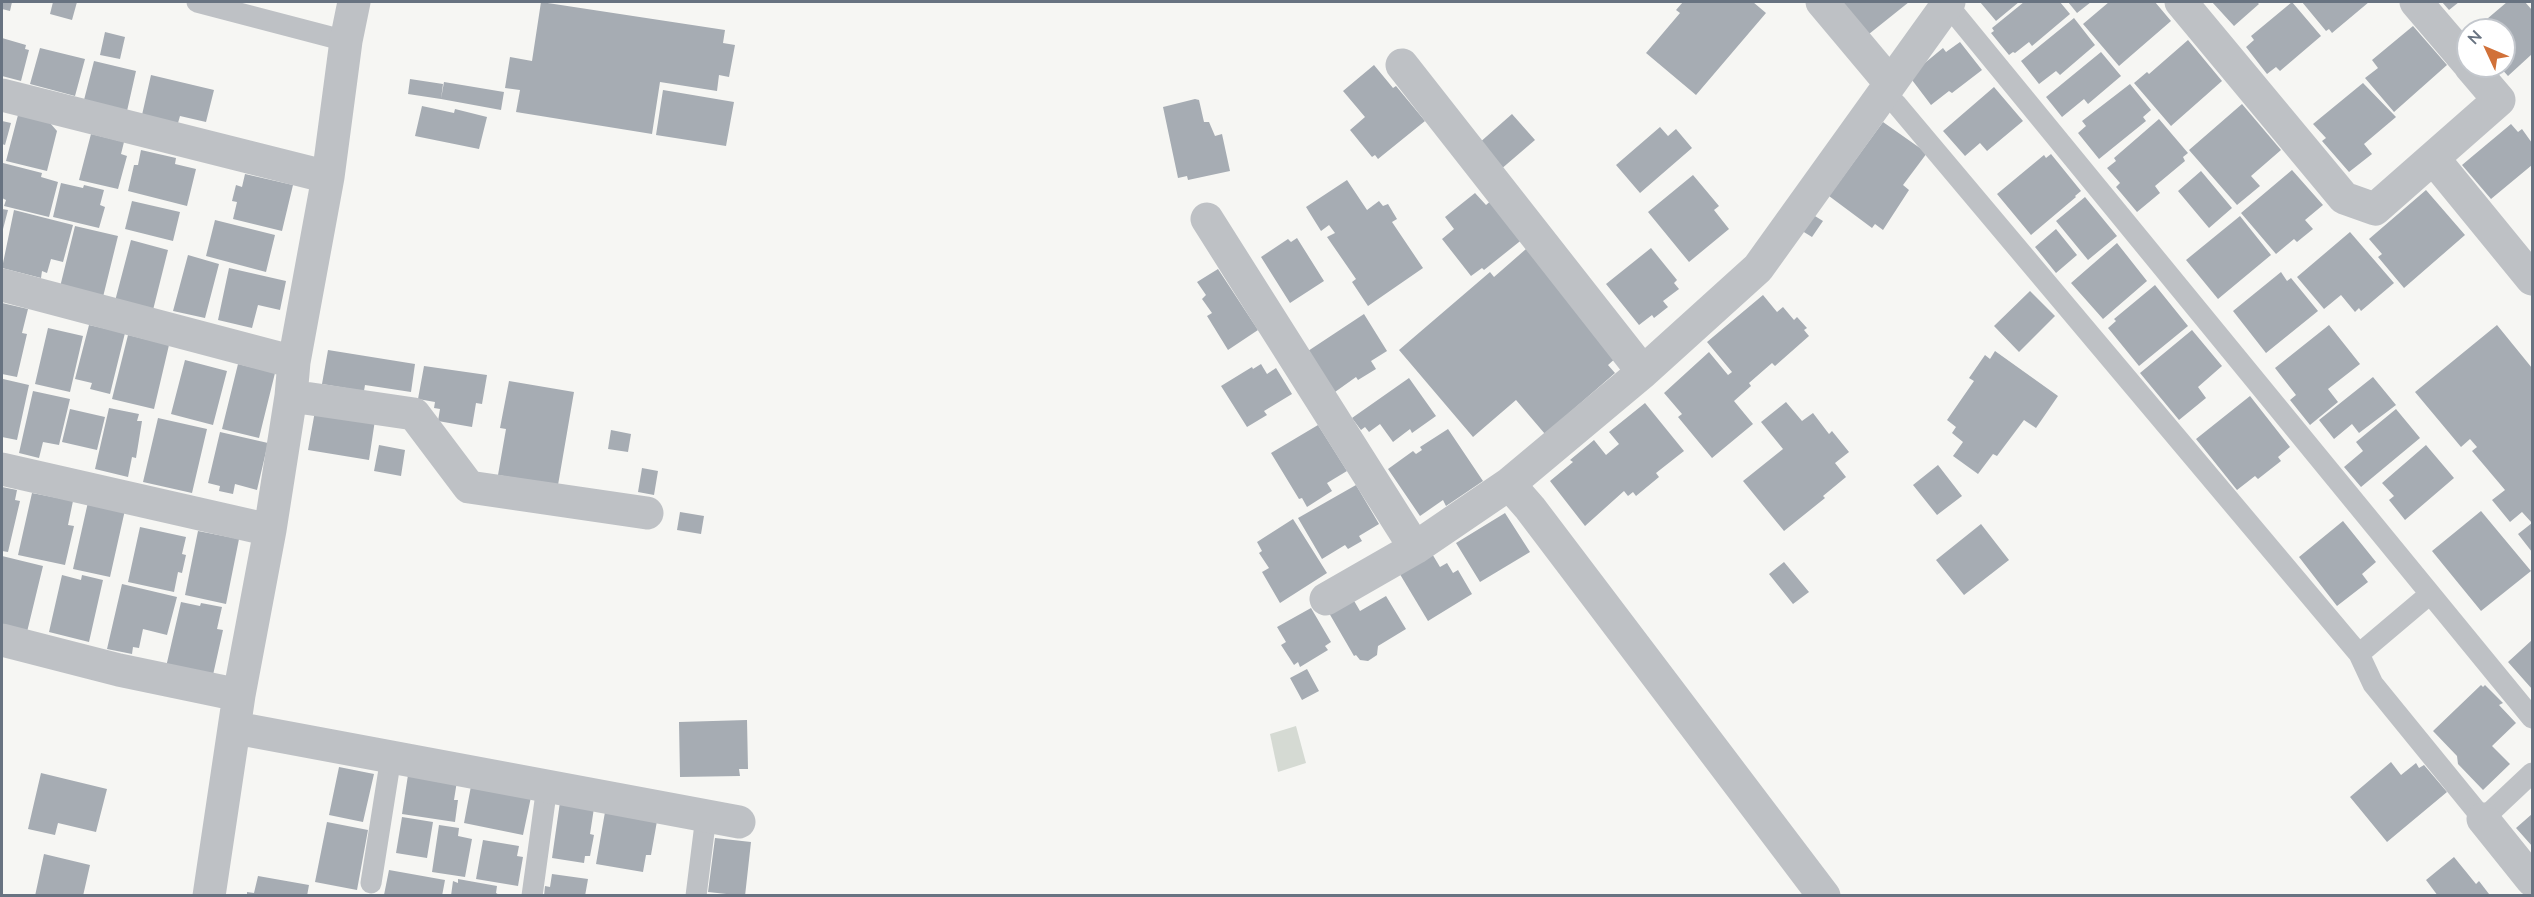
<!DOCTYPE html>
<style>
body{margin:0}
#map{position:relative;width:2534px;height:897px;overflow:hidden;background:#f6f6f3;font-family:Mulish,sans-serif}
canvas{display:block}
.frame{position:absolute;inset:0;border:3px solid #687381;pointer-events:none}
.north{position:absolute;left:2456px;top:18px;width:60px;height:60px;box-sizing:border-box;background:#fff;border:2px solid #c3c7cd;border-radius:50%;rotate:314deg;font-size:16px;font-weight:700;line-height:24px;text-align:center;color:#687381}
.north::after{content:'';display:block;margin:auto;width:21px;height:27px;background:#d17139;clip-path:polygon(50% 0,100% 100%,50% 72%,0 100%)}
</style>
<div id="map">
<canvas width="2534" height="897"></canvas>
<div class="frame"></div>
<div class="north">N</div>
</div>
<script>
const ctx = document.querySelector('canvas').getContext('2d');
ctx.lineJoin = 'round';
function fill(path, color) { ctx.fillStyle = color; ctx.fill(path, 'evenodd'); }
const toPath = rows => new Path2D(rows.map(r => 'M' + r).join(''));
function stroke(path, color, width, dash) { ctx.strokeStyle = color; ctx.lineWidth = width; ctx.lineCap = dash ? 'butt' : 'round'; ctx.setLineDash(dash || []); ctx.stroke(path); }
fill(toPath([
 [1296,726,1306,763,1278,772,1270,734]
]), '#d5dad3');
fill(toPath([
 [2,2,12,2,10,11,2,9],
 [53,2,77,2,72,20,50,14],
 [541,2,725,30,723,43,735,45,729,77,719,75,717,91,660,82,652,134,516,112,520,90,505,88,510,57,532,61],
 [1683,2,1753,2,1766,13,1696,95,1646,53,1680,13,1676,10],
 [1841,2,1909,2,1869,34],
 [1980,2,2019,2,1996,21],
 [2024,2,2060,2,2070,14,2032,46,2029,42,2015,53,2013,52,2009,55,1991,33,1994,31,1992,28],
 [2068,2,2091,2,2077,13],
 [2109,2,2155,2,2171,21,2119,66,2083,24],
 [2212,2,2257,2,2259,4,2234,26],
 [2292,2,2321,36,2280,71,2276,67,2267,74,2246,47,2254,40,2251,36],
 [2302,2,2369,2,2332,33,2329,29,2326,31],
 [2442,2,2459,2,2449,10],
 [2507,2,2525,2,2532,10,2532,54,2508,76,2499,66,2504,66,2504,30,2474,30],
 [2074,18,2095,45,2060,75,2056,71,2039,84,2021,61],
 [2413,26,2447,65,2394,112,2365,78,2378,68,2372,60],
 [105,32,125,37,120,59,100,55],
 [2,38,26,45,25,49,29,50,21,81,2,76],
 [2188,40,2222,81,2171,126,2134,83,2147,72,2149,74],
 [1960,42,1982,70,1952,93,1949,91,1931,105,1909,76,1943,48,1946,52],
 [40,48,85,59,75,96,30,84],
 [2101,52,2121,76,2088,104,2084,99,2062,117,2046,97],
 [94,61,136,71,127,111,84,100],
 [1374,65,1393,88,1396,86,1425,121,1378,159,1375,155,1372,157,1350,130,1365,117,1343,91],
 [151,75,214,90,206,122,180,116,178,123,142,115],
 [410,79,443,84,441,99,408,94],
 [444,82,504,92,501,110,441,99],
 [2363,83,2396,117,2364,144,2372,154,2349,172,2322,141,2326,138,2313,124],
 [2130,84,2151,110,2143,117,2146,121,2099,159,2078,133,2086,126,2082,121],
 [1994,87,2023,121,1987,151,1980,143,1965,156,1943,131],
 [663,90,734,102,726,146,656,135],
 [1195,99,1199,100,1204,122,1209,122,1215,136,1222,134,1230,171,1188,180,1187,176,1178,178,1163,107],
 [2242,104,2281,150,2251,176,2260,186,2237,205,2189,150],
 [422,106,454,113,455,109,487,117,479,149,415,136],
 [1512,114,1535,140,1500,170,1478,144],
 [18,115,50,123,57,131,47,171,6,161],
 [2159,119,2188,153,2183,157,2185,161,2155,186,2160,193,2137,212,2116,187,2120,183,2107,168,2116,161,2114,158],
 [2,121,11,123,5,145,2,144],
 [1883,122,1927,153,1903,185,1909,190,1883,230,1875,224,1872,228,1829,196],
 [2511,124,2518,132,2522,129,2532,143,2532,165,2491,199,2462,165],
 [1660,127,1668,136,1676,129,1692,148,1640,193,1616,165],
 [91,134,124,142,121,154,127,156,118,189,79,180],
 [141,150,176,158,175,164,196,169,187,206,128,191,134,165,138,165],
 [2051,154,2081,191,2075,196,2076,197,2031,235,1997,194,2044,155,2046,158],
 [3,163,42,173,41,177,58,182,49,217,4,206,6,200,2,198],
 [2292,170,2323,205,2305,220,2313,229,2297,242,2294,239,2276,254,2241,213],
 [2201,171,2232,208,2209,228,2178,191],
 [245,174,293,185,282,231,233,219,237,202,232,201,236,185,242,187],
 [1693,175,1719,206,1714,210,1729,229,1689,262,1648,212],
 [1347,180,1367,210,1379,201,1383,206,1388,204,1397,219,1392,222,1423,268,1368,306,1352,282,1356,279,1327,237,1335,233,1329,225,1321,231,1306,207],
 [61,183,83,188,84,185,104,190,100,205,105,207,99,228,53,217],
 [2426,190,2465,235,2404,288,2378,257,2382,254,2369,239],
 [1475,193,1486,205,1493,199,1524,238,1484,270,1482,268,1471,276,1442,239,1454,229,1445,217],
 [2085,197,2117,236,2088,260,2056,221],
 [132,201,180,212,173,241,125,229],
 [2,209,8,210,2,233],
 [14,210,73,225,63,262,51,259,47,273,42,271,41,278,2,268],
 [1810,213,1823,221,1812,237,1799,229],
 [2240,216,2271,255,2218,299,2186,260],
 [215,220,275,235,266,272,206,256],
 [75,226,118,236,103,297,60,287],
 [2056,229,2077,255,2056,273,2035,247],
 [2350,232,2394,283,2361,311,2359,308,2355,312,2341,295,2324,309,2297,277],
 [1297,238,1324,281,1290,303,1261,257,1288,239,1291,242],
 [131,240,168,250,153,310,115,301],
 [2117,243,2147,281,2103,319,2071,283],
 [1651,248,1677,280,1674,283,1679,289,1663,301,1668,307,1654,318,1652,315,1639,325,1606,284],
 [1526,249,1618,356,1608,365,1615,373,1545,434,1516,400,1473,437,1399,350,1490,272,1494,277],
 [188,255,219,264,205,318,173,311],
 [229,268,286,281,280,310,258,305,252,328,218,320],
 [1218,269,1258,330,1228,350,1207,316,1212,313,1202,299,1206,295,1197,282],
 [2281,272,2287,281,2291,278,2318,311,2266,353,2233,311],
 [2155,285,2188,326,2139,366,2108,328,2116,321,2114,319],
 [2030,291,2055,316,2019,352,1994,326],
 [1763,295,1777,312,1783,307,1794,320,1797,317,1807,328,1804,330,1809,336,1775,366,1772,363,1749,383,1751,386,1734,401,1753,424,1712,458,1678,417,1682,414,1664,393,1709,352,1728,375,1732,372,1707,342],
 [2,303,28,309,22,333,27,334,17,377,2,374],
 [1364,314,1387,351,1371,361,1376,369,1358,380,1356,377,1335,392,1308,351],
 [89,325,125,333,110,394,90,389,92,383,75,379],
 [2329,325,2360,364,2328,389,2338,402,2310,425,2290,400,2296,395,2275,368],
 [2497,325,2532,368,2532,552,2518,534,2532,523,2522,512,2510,522,2492,500,2505,490,2472,451,2477,447,2470,439,2461,447,2415,392],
 [48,328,83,336,70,392,35,384],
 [2192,330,2222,366,2198,387,2206,398,2179,420,2140,373],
 [128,335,169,345,154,409,112,399],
 [328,350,415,364,411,392,365,385,364,391,322,384],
 [1995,351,2058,396,2036,428,2024,420,1997,456,1993,454,1978,474,1953,456,1963,442,1952,433,1956,427,1947,420,1974,381,1969,378,1985,355,1990,359],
 [185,360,227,371,213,425,171,414],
 [238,364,275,373,259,438,222,429],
 [1261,364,1267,374,1276,368,1292,394,1264,411,1267,415,1247,427,1221,386,1252,367,1253,369],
 [424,366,487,375,482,404,476,403,472,427,438,421,440,409,434,408,435,402,418,399],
 [2373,377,2396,405,2359,433,2352,424,2334,439,2319,420],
 [1409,378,1436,416,1412,433,1410,429,1393,442,1380,424,1369,432,1365,427,1361,430,1352,418],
 [3,379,29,385,17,440,2,437],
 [509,381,574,392,558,485,498,475,506,429,500,428],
 [33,391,70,399,59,445,43,442,39,458,19,453],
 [2250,396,2290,447,2278,457,2281,461,2258,479,2255,476,2237,490,2196,439],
 [1786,402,1802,421,1813,413,1829,434,1832,431,1849,452,1835,463,1846,477,1823,496,1825,498,1784,531,1743,481,1783,449,1761,422],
 [1645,403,1684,451,1656,473,1659,477,1636,496,1633,492,1628,496,1624,491,1585,526,1550,481,1573,462,1570,460,1594,440,1606,455,1619,444,1609,432],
 [109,408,139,414,137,421,142,421,136,458,132,457,128,477,95,469],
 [70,409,105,417,97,450,62,442],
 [2396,409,2420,438,2361,487,2344,467,2363,451,2356,442],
 [315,411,375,420,369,460,308,450],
 [158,418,207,429,192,493,143,482],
 [1318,425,1347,471,1327,483,1332,491,1307,507,1302,498,1299,499,1271,453],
 [1448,429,1483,481,1446,506,1443,500,1420,516,1388,469,1413,451,1416,454,1422,450,1420,447],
 [611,430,631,434,628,452,608,449],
 [220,432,268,443,257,490,235,484,233,494,219,491,220,486,208,483],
 [379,445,405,450,401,476,374,471],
 [2426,445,2454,478,2405,520,2389,500,2394,496,2382,483],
 [1938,465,1962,496,1937,515,1913,485],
 [642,468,658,471,654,495,638,492],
 [1356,485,1379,524,1359,536,1362,541,1348,549,1345,545,1322,559,1298,518],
 [2,487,17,490,15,500,20,501,8,552,2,551],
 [32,493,73,501,68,525,74,526,65,565,18,555],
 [88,502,125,510,110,577,73,569],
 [2481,511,2531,571,2481,611,2432,551],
 [680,512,704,516,701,534,677,530],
 [1505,513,1530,552,1480,582,1456,543],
 [1293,519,1327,573,1280,603,1262,572,1269,568,1259,553,1262,551,1257,542],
 [2343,521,2376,562,2362,574,2368,582,2337,606,2299,557],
 [1981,524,2009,560,1964,595,1936,560],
 [140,527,186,537,182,554,186,555,182,573,178,572,174,592,128,582],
 [198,531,239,539,226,604,185,595],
 [1431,552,1440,567,1447,563,1453,573,1458,570,1472,594,1428,621,1398,571],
 [2,556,43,566,27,632,2,626],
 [1784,562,1809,592,1793,604,1769,574],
 [62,575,81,580,82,575,103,580,89,642,49,632],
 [122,584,177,597,167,635,143,629,139,648,133,647,132,654,107,649],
 [1386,596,1406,629,1378,646,1377,655,1368,661,1360,660,1356,655,1354,656,1329,613,1353,599,1360,611],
 [181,602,200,606,201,603,222,607,217,629,223,630,213,675,166,667],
 [1311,608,1331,642,1325,646,1328,650,1300,667,1298,662,1294,665,1281,645,1286,642,1277,627],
 [2532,640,2532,689,2508,662],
 [1307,669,1319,691,1302,700,1290,678],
 [2481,685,2483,687,2485,685,2503,703,2499,705,2516,723,2492,746,2510,764,2483,790,2458,764,2457,756,2433,731],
 [747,720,748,769,739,769,740,776,680,777,679,722],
 [2391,762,2401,775,2416,763,2419,768,2424,765,2447,792,2387,842,2350,797],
 [339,767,374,774,363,822,329,815],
 [41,773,107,789,96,832,58,823,55,835,28,829],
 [408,775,457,781,454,800,458,800,455,822,402,814],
 [471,786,531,797,523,835,464,823],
 [560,802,594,808,590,834,594,835,590,856,585,856,584,863,552,858],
 [605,812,657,821,651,855,646,855,643,872,596,864],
 [2532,814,2532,846,2516,828],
 [402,817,433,822,427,858,396,853],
 [327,822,368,830,357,890,315,882],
 [439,825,459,828,458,836,472,839,465,877,432,872],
 [715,838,751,842,745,896,708,892],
 [483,840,519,846,517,856,523,857,518,886,476,879],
 [44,854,90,865,83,896,35,896],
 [2454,857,2476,884,2479,881,2489,894,2488,896,2438,896,2426,880],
 [389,870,445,880,442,896,384,895],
 [552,874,588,879,585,896,544,896,545,886,550,887],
 [258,876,309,885,307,896,247,896,247,892,254,893],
 [458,879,497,886,496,893,501,896,451,896,453,881,458,883]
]), '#a6acb3');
stroke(toPath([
 [197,2,346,41],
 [1947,4,2532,718],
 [1883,91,1897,105,2359,654,2373,684,2483,819,2532,773],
 [2359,654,2430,594],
 [371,883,391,757],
 [532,896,547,786],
 [696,896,706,816]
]), '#bec1c5', 21);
stroke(toPath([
 [1822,2,1890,83],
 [2181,2,2344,198,2375,209,2433,158,2532,279],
 [2416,2,2468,63],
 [1402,65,1643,372],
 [2,95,328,177],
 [2433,158,2499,100,2470,66],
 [1207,219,1415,548],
 [2,285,294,362],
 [291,396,414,414,469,487,647,513],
 [2,469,270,530],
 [1326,599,1415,548,1509,484],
 [2,640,119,670,239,695],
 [236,728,739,822],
 [2483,819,2532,880],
 [209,896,239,695,270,530,291,396,294,362,328,177,346,41,354,2],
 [1824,896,1530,508,1509,484,1643,372,1758,268,1949,2]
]), '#bec1c5', 33);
</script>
